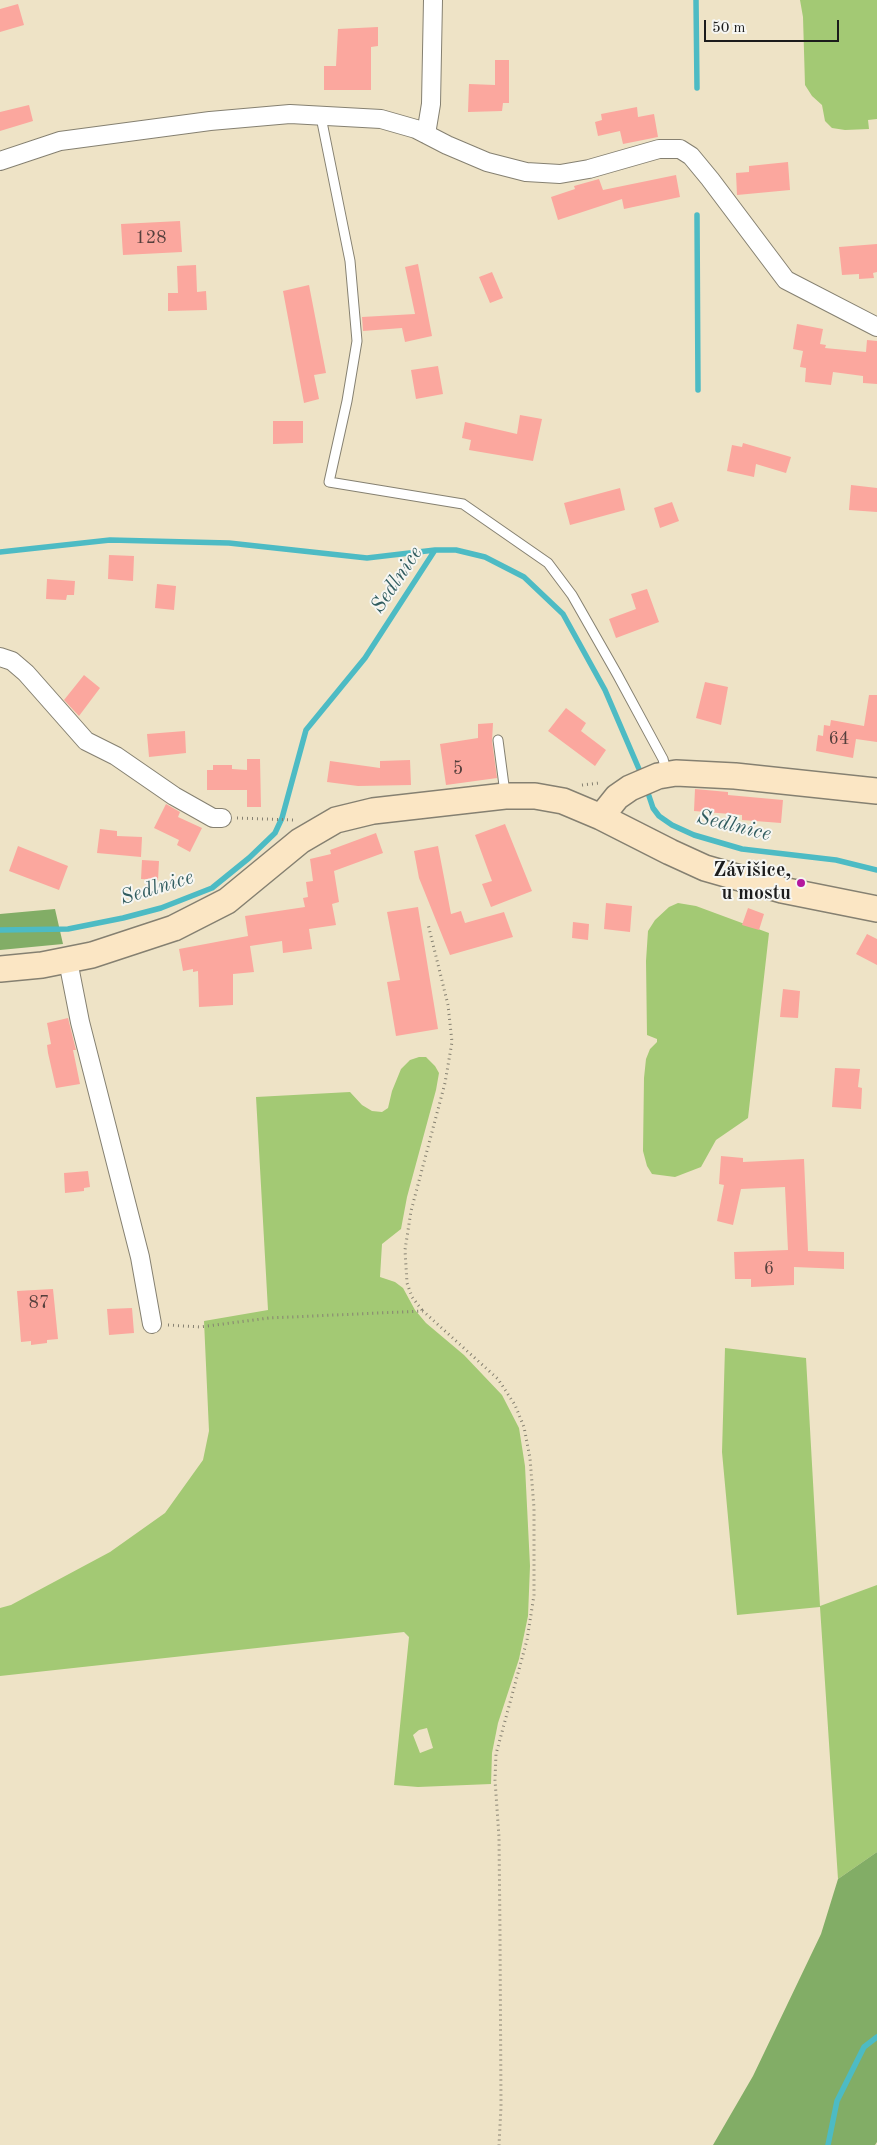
<!DOCTYPE html>
<meta charset="utf-8">
<style>
body{margin:0}
#map{position:relative;width:877px;height:2145px;overflow:hidden;background:#eee3c6;font-family:"Old Standard TT",serif}
canvas{display:block}
.scale{position:absolute;left:704px;top:20px;width:135px;height:22px;box-sizing:border-box;border:2px solid #1c1c1c;border-top:0;padding-left:6px;font-size:15px;line-height:18px;white-space:nowrap;color:#1c1c1c;-webkit-text-stroke:4px #f6f6f2;paint-order:stroke}
</style>
<div id="map">
<canvas width="877" height="2145"></canvas>
<div class="scale">50 m</div>
</div>
<script>
const ctx = document.querySelector('canvas').getContext('2d');
ctx.lineJoin = 'round';
function fill(path, color) { ctx.fillStyle = color; ctx.fill(path, 'evenodd'); }
const toPath = rows => new Path2D(rows.map(r => 'M' + r).join(''));
function stroke(path, color, width, dash) { ctx.strokeStyle = color; ctx.lineWidth = width; ctx.lineCap = dash ? 'butt' : 'round'; ctx.setLineDash(dash || []); ctx.stroke(path); }
function drawText(font, color, halo, rows, align = 'center') {
  ctx.font = font + ' "Old Standard TT",serif'; ctx.lineWidth = 4; ctx.setLineDash([]); ctx.textBaseline = 'middle'; ctx.strokeStyle = halo; ctx.fillStyle = color; for (const [text, x, y, turn = 0] of rows) {
    ctx.save(); ctx.translate(x, y); ctx.rotate((+turn || 0) * Math.PI / 180); ctx.textAlign = isNaN(turn) ? turn : align; if (halo) ctx.strokeText(text, 0, 0); ctx.fillText(text, 0, 0); ctx.restore();
  }
}
fill(toPath([
 [800,0,877,0,877,119,868,120,869,129,845,130,832,128,825,121,822,105,812,96,805,85,803,17],
 [678,903,696,906,769,933,748,1118,716,1140,701,1167,675,1177,652,1174,647,1166,643,1151,644,1078,646,1059,650,1049,657,1042,657,1039,647,1035,646,961,648,931,655,920,669,907],
 [419,1057,426,1057,435,1066,439,1073,436,1090,407,1197,401,1229,382,1244,380,1277,395,1282,403,1288,415,1310,426,1323,464,1355,502,1395,519,1428,525,1466,530,1566,528,1616,519,1659,498,1723,492,1753,491,1784,418,1787,394,1785,409,1637,404,1632,0,1676,0,1608,11,1605,110,1552,165,1513,203,1460,209,1431,204,1321,268,1310,256,1097,350,1092,362,1105,372,1111,382,1112,388,1108,392,1091,401,1069,410,1060],
 [427,1728,433,1748,420,1753,413,1735,419,1730],
 [725,1348,806,1358,820,1606,877,1585,877,1852,838,1879,820,1607,737,1615,722,1452]
]), '#a3c974');
fill(toPath([
 [55,909,63,944,0,950,0,914],
 [877,1852,877,2142,875,2145,713,2145,753,2076,821,1934,838,1879]
]), '#82ad66');
stroke(toPath([
 [696,0,697,88],
 [697,215,698,390],
 [0,552,110,540,229,543,367,558,435,550],
 [646,787,653,808,659,816,672,825,694,835,742,849,836,860,877,870],
 [0,930,68,929,123,918,161,908,212,888,249,858,275,833,282,818,306,730,365,658,435,550,456,550,485,557,524,577,563,614,605,690,642,776],
 [828,2145,837,2101,864,2047,877,2037]
]), '#4dbbc4', 5.5);
fill(toPath([
 [18,4,24,25,0,32,0,9],
 [378,27,378,46,371,47,371,90,324,90,324,66,336,66,338,29],
 [495,60,509,60,509,103,503,103,502,111,468,112,469,84,495,85],
 [29,105,33,121,0,131,0,112],
 [637,107,638,117,654,114,658,137,623,144,620,131,598,136,595,122,602,120,601,114],
 [788,162,790,190,737,195,736,173,749,172,749,166],
 [676,175,680,197,624,209,622,199,558,220,551,197,575,189,574,186,599,179,603,190],
 [180,221,182,252,123,255,121,224],
 [877,244,877,272,873,273,874,278,859,279,859,274,842,275,839,247],
 [418,264,432,336,405,342,402,328,363,331,362,317,415,314,405,267],
 [196,265,197,292,206,291,207,310,168,311,168,293,178,293,177,266],
 [492,272,503,298,490,303,479,277],
 [309,285,326,373,314,375,319,399,304,403,283,291],
 [797,324,823,329,820,344,826,345,825,348,866,352,867,340,877,341,877,384,863,383,863,376,833,372,831,385,805,382,806,368,800,367,803,351,793,349],
 [438,366,443,394,416,399,411,370],
 [520,415,542,419,533,461,469,450,471,440,462,438,465,422,517,434],
 [273,421,303,421,303,443,273,444],
 [743,443,791,457,786,473,756,464,754,477,727,471,732,445,742,447],
 [851,485,877,488,877,512,849,510],
 [620,488,625,510,570,525,564,503],
 [672,502,679,521,660,528,654,508],
 [109,555,134,556,133,581,108,579],
 [47,579,75,581,74,595,67,595,66,600,46,599],
 [157,584,176,586,174,610,155,608],
 [647,589,659,622,616,638,609,619,636,609,631,594],
 [84,675,100,688,79,716,64,700],
 [705,682,728,687,721,725,696,718],
 [869,695,877,695,877,742,856,739,853,758,816,751,818,735,823,736,824,725,830,726,831,720,864,726],
 [566,708,586,723,581,731,606,750,595,766,548,731],
 [493,723,492,741,497,778,446,785,440,744,478,738,478,724],
 [185,731,186,753,149,757,147,734],
 [247,759,260,759,261,807,247,807,247,790,207,790,207,770,213,770,213,765,232,765,232,769,247,770],
 [410,760,411,785,358,786,327,782,330,761,380,768,380,761],
 [695,789,728,792,728,795,783,800,781,823,742,820,742,815,694,811],
 [166,804,180,812,178,817,202,828,190,852,177,845,179,840,154,828],
 [505,824,532,891,491,907,482,884,492,881,475,835],
 [100,829,117,831,117,836,142,837,141,857,97,853],
 [376,833,383,853,334,871,339,902,332,904,336,925,309,929,312,949,283,953,282,941,250,946,254,972,233,974,233,1005,199,1007,198,971,193,972,193,969,183,971,179,949,248,936,245,916,305,907,303,898,308,897,306,882,313,881,310,859,331,854,330,850],
 [18,846,68,866,59,890,9,871],
 [438,846,451,914,461,911,465,923,504,912,513,937,450,955,419,878,414,851],
 [142,860,159,861,158,880,141,879],
 [606,903,632,906,630,932,604,929],
 [418,907,438,1029,396,1036,387,982,400,980,387,912],
 [748,908,764,914,759,930,742,925],
 [573,922,589,924,588,940,572,938],
 [867,934,877,939,877,965,856,954],
 [783,989,800,991,798,1018,780,1017],
 [68,1018,76,1050,73,1050,80,1084,56,1088,48,1053,47,1045,51,1044,47,1023],
 [835,1068,860,1069,858,1087,862,1088,861,1109,832,1107],
 [721,1156,743,1158,743,1162,804,1159,808,1251,844,1252,844,1269,794,1267,794,1285,751,1287,751,1279,735,1279,734,1252,788,1250,785,1187,741,1189,733,1225,717,1221,724,1185,719,1184],
 [88,1171,90,1187,84,1188,84,1191,65,1193,64,1173],
 [53,1289,58,1339,47,1340,47,1343,31,1345,31,1341,21,1342,17,1291],
 [132,1308,134,1333,109,1335,107,1309]
]), '#fba79e');
const lane = toPath([
 [321,117,350,261,357,341,347,401,329,482,463,504,548,563,572,595,617,674,663,759,667,774],
 [498,740,505,793]
]);
const street = toPath([
 [426,134,431,104,433,0],
 [0,161,60,141,210,121,290,114,381,119,416,129,447,145,487,162,526,172,560,174,589,169,659,149,680,149,691,156,710,179,786,280,877,327],
 [0,657,12,661,26,673,86,741,116,756,174,796,213,818,222,818],
 [68,961,80,1022,140,1257,152,1324]
]);
const secondary = toPath([
 [601,817,617,797,630,788,658,776,676,773,735,776,877,791],
 [0,969,42,965,92,955,174,928,227,901,300,841,336,820,373,811,505,796,535,796,563,801,601,817,670,852,705,868,782,890,877,909]
]);
stroke(lane, '#858071', 11);
stroke(street, '#858071', 20);
stroke(secondary, '#858071', 28);
stroke(toPath([
 [582,785,600,783],
 [237,818,294,820],
 [422,1310,412,1297,407,1283,405,1250,411,1211,445,1083,452,1042,448,1005,428,924],
 [168,1325,200,1327,269,1318,423,1311,498,1379,515,1405,524,1427,530,1458,534,1508,534,1595,527,1640,496,1754,495,1780,499,1837,500,1933,501,2107,499,2145]
]), '#858071', 3, [1, 4]);
stroke(lane, '#fff', 9);
stroke(street, '#fff', 18);
stroke(secondary, '#fbe6c4', 25);
for (const [x, y, r, color] of [
 [801,883,5,"#b5179e"]
]) { const dot = new Path2D(); dot.arc(x, y, r, 0, 2 * Math.PI); ctx.fillStyle = color; ctx.fill(dot); stroke(dot, '#f6f6f2', 2); }
drawText('18px', '#543f3c', null, [
 ["128",151,238],
 ["64",839,739],
 ["5",458,769],
 ["6",769,1269],
 ["87",39,1303]
]);
drawText('bold 20px', '#1c1c1c', '#f6f6f2', [
 ["Závišice,",791,871],
 ["u mostu",791,894]
], 'right');
drawText('italic 21px', '#305c5f', '#f6f6f2', [
 ["Sedlnice",397,580,-56],
 ["Sedlnice",734,826,14],
 ["Sedlnice",157,888,-17]
]);
</script>
